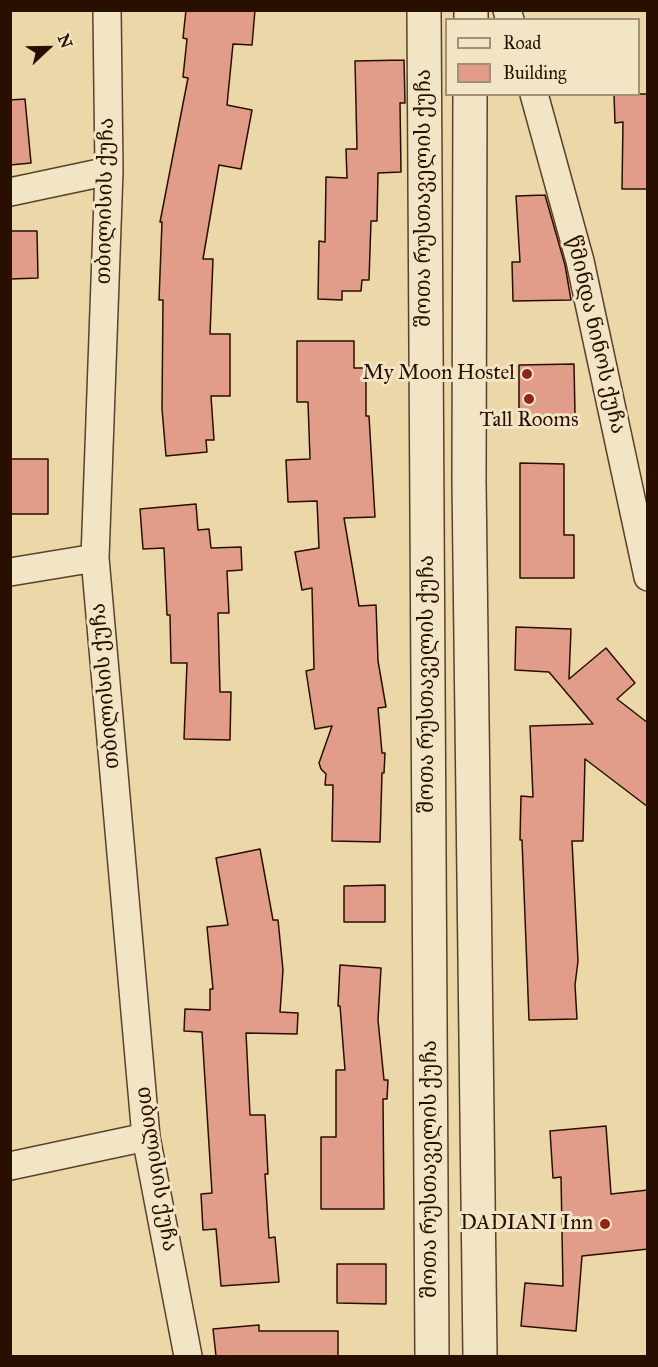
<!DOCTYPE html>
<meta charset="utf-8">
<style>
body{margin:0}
#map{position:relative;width:658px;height:1367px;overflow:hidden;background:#ebd7a8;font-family:"IM FELL Great Primer",serif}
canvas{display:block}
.frame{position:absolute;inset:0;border:12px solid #290f00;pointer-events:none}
.legend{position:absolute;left:445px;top:18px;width:195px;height:78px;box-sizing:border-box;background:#f2e5c6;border:2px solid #a28f77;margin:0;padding:8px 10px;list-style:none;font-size:18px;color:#290f00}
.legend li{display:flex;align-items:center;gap:12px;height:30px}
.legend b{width:30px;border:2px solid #a28f77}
.north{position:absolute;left:18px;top:18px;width:60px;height:60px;-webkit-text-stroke:4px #f2e5c6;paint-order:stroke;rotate:68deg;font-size:16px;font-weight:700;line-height:24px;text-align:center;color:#290f00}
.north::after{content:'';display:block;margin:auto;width:21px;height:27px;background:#290f00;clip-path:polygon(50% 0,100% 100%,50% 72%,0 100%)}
</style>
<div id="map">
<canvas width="658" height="1367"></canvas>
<div class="frame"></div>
<ul class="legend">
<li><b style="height:8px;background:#f2e5c6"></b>Road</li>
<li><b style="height:16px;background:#e19d8a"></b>Building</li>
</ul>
<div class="north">N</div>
</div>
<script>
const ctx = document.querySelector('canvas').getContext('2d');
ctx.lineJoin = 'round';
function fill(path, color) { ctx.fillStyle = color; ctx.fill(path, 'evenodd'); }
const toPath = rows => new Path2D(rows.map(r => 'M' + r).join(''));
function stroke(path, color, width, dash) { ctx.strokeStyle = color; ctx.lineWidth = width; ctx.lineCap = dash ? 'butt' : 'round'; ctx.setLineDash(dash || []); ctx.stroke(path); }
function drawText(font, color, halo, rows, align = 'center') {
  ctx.font = font + ' "IM FELL Great Primer","Noto Serif Georgian",serif'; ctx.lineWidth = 6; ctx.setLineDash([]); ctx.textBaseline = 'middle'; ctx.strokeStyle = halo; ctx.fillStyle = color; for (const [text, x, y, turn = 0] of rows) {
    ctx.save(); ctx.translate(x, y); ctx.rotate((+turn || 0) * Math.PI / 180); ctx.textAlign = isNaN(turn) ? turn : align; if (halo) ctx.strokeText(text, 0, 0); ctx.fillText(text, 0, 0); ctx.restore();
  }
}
const building = toPath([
 [186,10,255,10,252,45,233,44,227,105,252,110,241,169,219,165,203,259,213,259,210,334,230,334,230,396,211,396,214,440,206,440,207,452,166,456,162,409,163,300,159,300,162,222,160,222,188,78,183,77,187,39,183,38,186,10],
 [404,60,405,103,400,103,401,172,378,173,377,221,371,221,369,280,362,280,361,291,342,291,342,300,318,299,319,241,325,242,326,177,347,178,346,149,357,149,355,61,404,60],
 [614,94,648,94,648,189,622,189,623,122,615,123,614,94],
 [25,99,31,163,10,165,10,100,25,99],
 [545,195,565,265,571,300,513,301,512,262,520,262,516,196,545,195],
 [10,231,37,231,38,278,10,279,10,231],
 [297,341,354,341,354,368,366,368,366,416,369,416,375,517,344,518,359,606,376,605,378,661,386,707,378,708,382,753,385,753,384,773,382,773,380,842,332,841,333,785,325,785,326,774,321,769,319,763,332,726,315,729,306,671,314,669,312,588,302,590,295,552,319,548,317,501,288,502,286,460,310,459,308,402,297,402,297,341],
 [574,364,575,415,519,416,519,365,574,364],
 [10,459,48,459,48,514,10,514,10,459],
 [520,463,564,464,564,535,574,535,574,578,520,578,520,463],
 [196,504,198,530,209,529,211,548,241,547,242,570,227,571,229,613,218,613,220,692,231,692,230,740,184,739,187,663,171,663,170,615,167,615,164,548,143,549,140,509,196,504],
 [516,627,571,629,569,679,606,648,635,683,617,699,648,723,648,807,585,759,583,841,572,841,578,961,575,985,577,1019,529,1020,522,840,520,840,521,796,533,797,530,726,593,724,549,672,515,670,516,627],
 [260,849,273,920,278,920,283,970,280,1012,298,1013,297,1034,246,1033,250,1115,265,1115,268,1174,265,1174,269,1238,275,1237,279,1282,221,1286,216,1229,203,1230,201,1194,212,1193,202,1032,184,1031,185,1009,210,1010,210,989,213,989,207,927,228,925,216,858,260,849],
 [385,885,385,922,344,922,344,886,385,885],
 [340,965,381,968,378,1020,384,1080,388,1080,387,1099,383,1099,384,1209,321,1209,321,1137,336,1137,336,1070,345,1070,340,1006,338,1006,340,965],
 [606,1126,611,1194,648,1190,648,1249,582,1256,576,1331,521,1326,525,1283,563,1286,561,1177,553,1178,550,1131,606,1126],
 [337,1264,386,1264,386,1304,337,1303,337,1264],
 [259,1325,259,1331,338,1331,338,1356,216,1356,213,1329,259,1325]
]);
fill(building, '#e19d8a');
stroke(building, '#290f00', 1.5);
const minor = toPath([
 [107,10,109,171,95,558,146,1137,188,1356],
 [507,10,510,20],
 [534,94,580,261,648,577],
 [10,192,109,171],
 [10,572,95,558],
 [10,1166,146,1137]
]);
const tertiary = toPath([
 [424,10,432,1356],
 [471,20,471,10],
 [470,94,469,481,480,1356]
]);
stroke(minor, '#5a412a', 30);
stroke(tertiary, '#5a412a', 36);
stroke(minor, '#f2e5c6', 27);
stroke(tertiary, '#f2e5c6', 33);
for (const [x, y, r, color] of [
 [527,374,6,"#8f2418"],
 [529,399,6,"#8f2418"],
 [605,1224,6,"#8f2418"]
]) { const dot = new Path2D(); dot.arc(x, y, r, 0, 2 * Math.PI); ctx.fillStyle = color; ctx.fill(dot); stroke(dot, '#f2e5c6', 2); }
drawText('21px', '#290f00', '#f2e5c6', [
 ["შოთა რუსთაველის ქუჩა",425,198,-90],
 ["თბილისის ქუჩა",106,201,-89],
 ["წმინდა ნინოს ქუჩა",595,335,77],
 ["შოთა რუსთაველის ქუჩა",428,684,-90],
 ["თბილისის ქუჩა",106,686,-95],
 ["თბილისის ქუჩა",156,1169,81],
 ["შოთა რუსთაველის ქუჩა",431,1169,-90]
]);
drawText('21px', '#290f00', '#f2e5c6', [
 ["My Moon Hostel",515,374],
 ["Tall Rooms",529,421,"center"],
 ["DADIANI Inn",593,1224]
], 'right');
</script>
